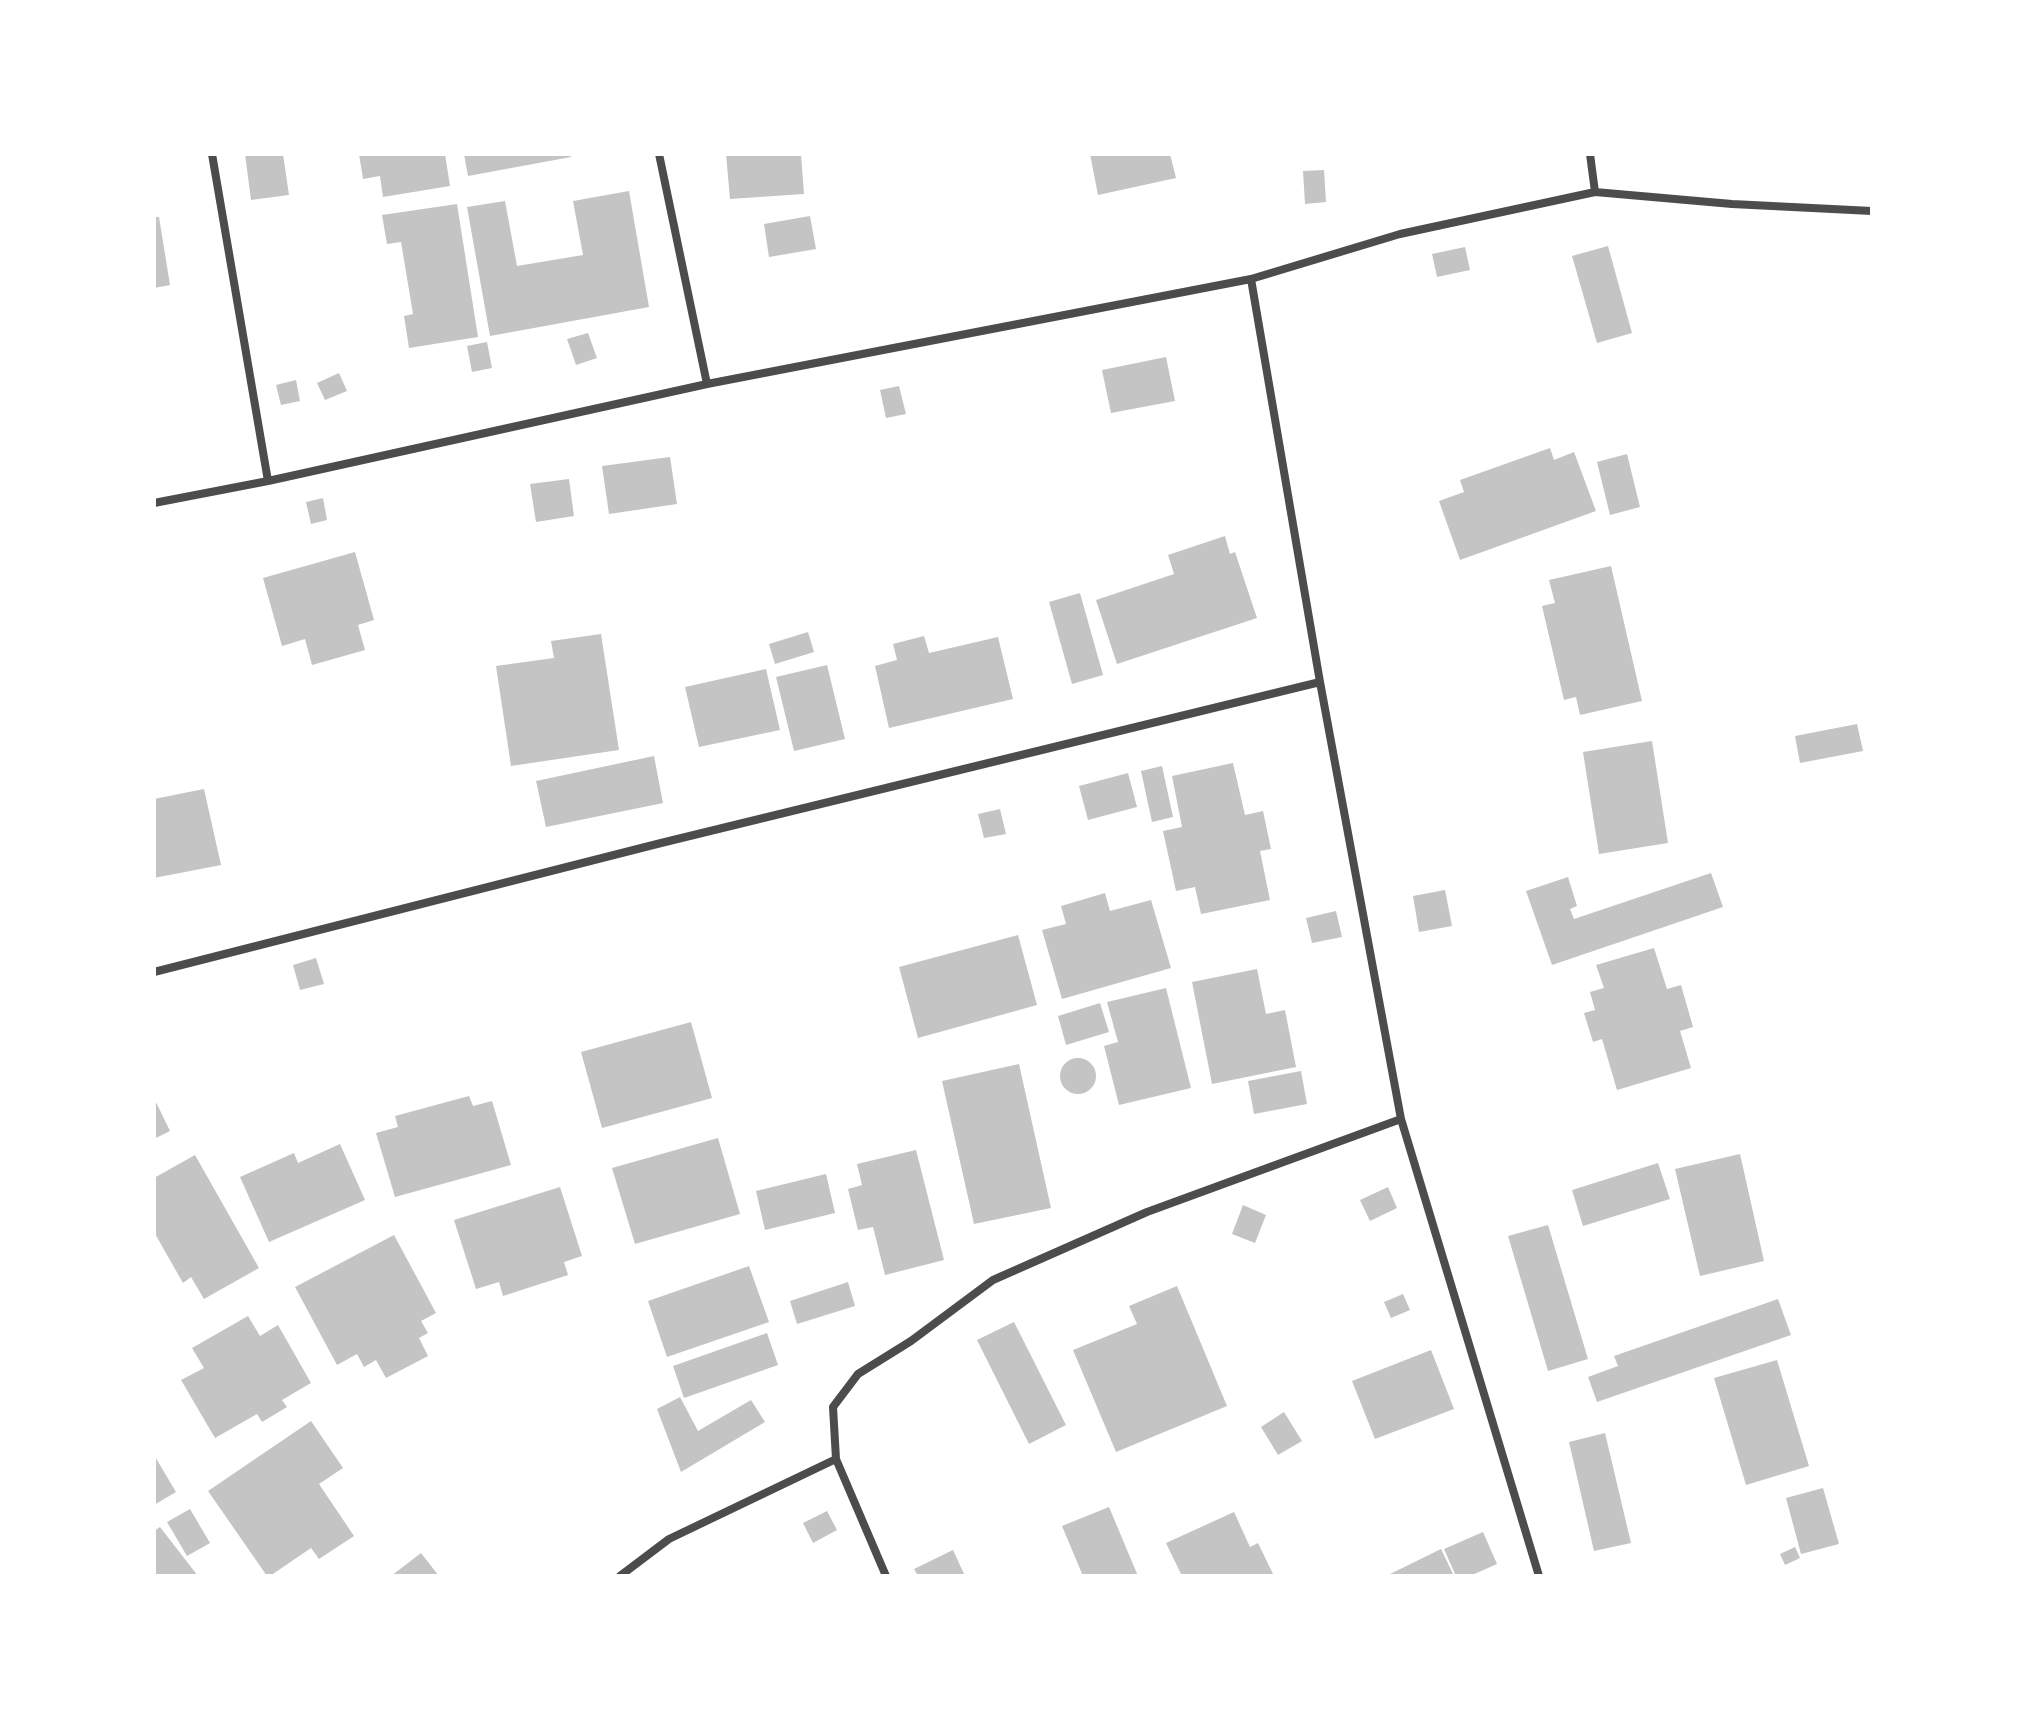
<!DOCTYPE html>
<style>
body{margin:0}
#map{position:relative;width:2026px;height:1730px;overflow:hidden;background:#fff;font-family:Quicksand,sans-serif}
canvas{display:block}
.frame{position:absolute;inset:0;border:156px solid #fff;pointer-events:none}
</style>
<div id="map">
<canvas width="2026" height="1730"></canvas>
<div class="frame"></div>
</div>
<script>
const ctx = document.querySelector('canvas').getContext('2d');
ctx.lineJoin = 'round';
function fill(path, color) { ctx.fillStyle = color; ctx.fill(path, 'evenodd'); }
const toPath = rows => new Path2D(rows.map(r => 'M' + r).join(''));
function stroke(path, color, width, dash) { ctx.strokeStyle = color; ctx.lineWidth = width; ctx.lineCap = dash ? 'butt' : 'round'; ctx.setLineDash(dash || []); ctx.stroke(path); }
fill(toPath([
 [245,154,283,154,289,195,251,200],
 [359,154,445,154,450,186,383,197,380,176,363,179],
 [464,154,570,154,571,157,468,176],
 [726,154,801,154,804,194,730,199],
 [1090,154,1170,154,1176,178,1098,195],
 [1324,170,1326,202,1305,204,1303,171],
 [629,191,649,307,490,336,467,207,505,201,517,266,583,255,573,201],
 [457,204,478,337,409,348,404,316,413,314,401,242,387,244,382,215],
 [810,216,816,249,769,257,764,224],
 [154,217,159,217,170,285,154,288],
 [1608,246,1632,333,1597,343,1572,256],
 [1465,247,1470,270,1437,277,1432,254],
 [588,333,597,358,576,365,567,339],
 [487,342,492,368,472,372,467,346],
 [1166,357,1175,401,1111,413,1102,370],
 [339,373,347,391,325,400,317,383],
 [296,380,300,401,281,405,276,385],
 [899,386,906,414,886,418,880,390],
 [1550,448,1554,460,1574,452,1596,511,1460,560,1439,501,1464,492,1460,480],
 [1627,454,1640,507,1610,515,1597,462],
 [670,457,677,504,609,514,602,466],
 [569,479,574,516,536,522,530,484],
 [323,498,327,520,311,524,306,502],
 [1225,536,1230,554,1235,552,1257,618,1117,664,1096,600,1174,574,1168,555],
 [355,552,374,620,358,625,365,650,312,665,305,639,282,646,263,578],
 [1611,566,1642,701,1580,715,1576,697,1564,700,1542,606,1555,603,1549,580],
 [1080,593,1103,675,1072,684,1049,602],
 [808,632,814,652,775,664,769,644],
 [601,634,619,750,511,766,496,666,554,658,551,641],
 [924,636,929,653,998,637,1013,699,889,728,875,666,897,660,893,644],
 [827,665,845,739,794,751,776,677],
 [766,669,780,730,699,747,685,687],
 [1857,724,1863,751,1800,763,1795,736],
 [1652,741,1668,843,1599,854,1583,752],
 [654,756,663,803,546,827,536,781],
 [1233,763,1245,815,1263,811,1271,849,1260,851,1270,900,1201,914,1195,887,1176,891,1163,831,1182,827,1172,776],
 [1162,766,1173,817,1152,822,1141,771],
 [1128,773,1137,807,1088,820,1079,786],
 [204,789,221,865,154,878,154,799],
 [1000,809,1006,834,984,838,978,814],
 [1711,873,1723,907,1552,965,1526,891,1568,877,1577,906,1570,909,1574,919],
 [1445,890,1452,926,1419,932,1413,896],
 [1105,893,1110,911,1151,900,1171,968,1062,999,1042,930,1066,924,1061,906],
 [1336,911,1342,937,1312,943,1306,918],
 [1018,935,1037,1005,918,1038,899,967],
 [1654,948,1667,989,1681,985,1693,1027,1680,1031,1691,1068,1617,1090,1602,1039,1593,1042,1584,1013,1595,1010,1590,992,1604,988,1596,965],
 [316,958,324,984,300,990,293,965],
 [1257,969,1266,1014,1285,1010,1296,1067,1212,1084,1192,982],
 [1166,988,1191,1088,1119,1105,1104,1046,1118,1042,1107,1002],
 [1100,1003,1109,1032,1066,1045,1058,1016],
 [691,1022,712,1098,602,1128,581,1052],
 '1060 1076a18 18 0 1 1 36 0a18 18 0 1 1-36 0Z',
 [1019,1064,1051,1208,974,1224,942,1081],
 [1301,1071,1307,1104,1254,1114,1248,1081],
 [469,1096,473,1106,492,1101,511,1165,395,1197,376,1133,398,1127,395,1116],
 [154,1098,170,1131,154,1139],
 [718,1138,740,1214,635,1244,612,1168],
 [340,1144,365,1200,269,1242,240,1177,294,1153,298,1163],
 [916,1150,944,1260,885,1275,873,1227,858,1230,848,1189,862,1185,857,1164],
 [1740,1154,1764,1261,1700,1276,1675,1169],
 [195,1155,259,1268,204,1299,191,1277,183,1283,154,1232,154,1178],
 [1658,1163,1670,1199,1583,1226,1572,1190],
 [826,1174,835,1213,765,1230,756,1191],
 [560,1187,582,1256,564,1262,568,1275,503,1296,499,1282,476,1289,454,1220],
 [1388,1187,1397,1208,1370,1221,1360,1200],
 [1243,1205,1266,1215,1255,1243,1232,1234],
 [1548,1225,1588,1359,1548,1371,1508,1236],
 [394,1235,436,1313,421,1321,428,1333,419,1338,428,1356,386,1378,376,1360,364,1367,357,1354,337,1365,295,1287],
 [749,1266,769,1322,667,1357,648,1301],
 [848,1282,855,1306,797,1324,790,1301],
 [1177,1286,1227,1406,1116,1452,1073,1350,1137,1324,1129,1306],
 [1403,1294,1410,1310,1391,1318,1384,1302],
 [1778,1299,1791,1335,1597,1402,1588,1377,1618,1366,1614,1356],
 [248,1316,260,1336,278,1325,311,1383,282,1400,287,1407,262,1422,257,1414,215,1438,181,1380,204,1368,192,1348],
 [1014,1322,1066,1425,1029,1444,977,1340],
 [767,1333,778,1365,684,1398,673,1366],
 [1431,1350,1454,1409,1375,1439,1352,1381],
 [1777,1360,1809,1466,1746,1485,1714,1378],
 [680,1397,698,1431,751,1400,765,1422,681,1472,657,1409],
 [1284,1412,1302,1441,1278,1455,1261,1427],
 [311,1421,343,1468,319,1484,354,1536,319,1559,311,1548,270,1576,267,1576,208,1491],
 [1605,1433,1631,1543,1594,1551,1569,1442],
 [154,1455,176,1492,154,1505],
 [1823,1488,1839,1544,1801,1554,1786,1498],
 [1109,1507,1138,1576,1083,1576,1062,1526],
 [190,1509,210,1543,187,1556,167,1522],
 [827,1511,837,1530,813,1543,803,1523],
 [1234,1512,1250,1547,1258,1543,1274,1576,1182,1576,1166,1543],
 [160,1527,198,1576,154,1576,154,1531],
 [1483,1532,1497,1564,1470,1576,1456,1576,1444,1549],
 [1795,1547,1800,1558,1785,1565,1780,1554],
 [1441,1549,1454,1576,1386,1576],
 [953,1550,965,1576,918,1576,914,1569],
 [421,1553,439,1576,391,1576]
]), '#c4c4c4');
stroke(toPath([
 [212,154,268,481],
 [659,154,707,384],
 [1590,154,1595,192],
 [1251,279,1320,682,1401,1119,1539,1576],
 [154,503,268,481,707,384,1251,279,1400,234,1595,192,1732,204,1872,211],
 [154,972,661,843,1320,682],
 [620,1576,669,1539,836,1459],
 [886,1576,836,1459,833,1407,858,1374,911,1341,993,1280,1147,1212,1401,1119]
]), '#4c4c4c', 8);
</script>
